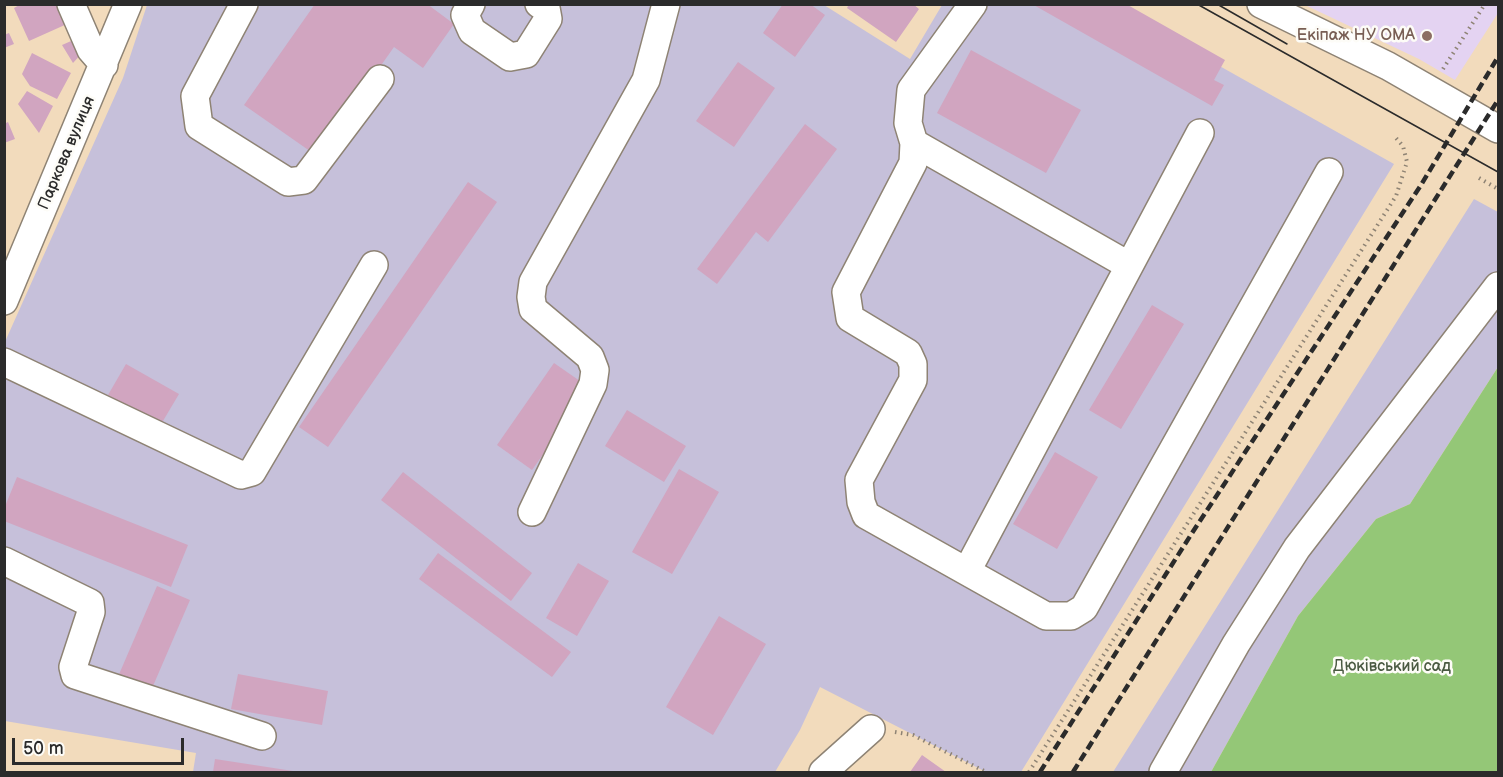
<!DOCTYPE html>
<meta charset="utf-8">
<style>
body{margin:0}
#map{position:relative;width:1503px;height:777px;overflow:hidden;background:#f2dbbc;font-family:"Balsamiq Sans",sans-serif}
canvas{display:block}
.frame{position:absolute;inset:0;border:6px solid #2b2b2b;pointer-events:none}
.scale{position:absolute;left:12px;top:738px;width:172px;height:27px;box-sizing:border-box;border:3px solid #2b2b2b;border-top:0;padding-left:8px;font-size:18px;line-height:21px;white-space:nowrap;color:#2b2b2b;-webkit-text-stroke:4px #fdfcf7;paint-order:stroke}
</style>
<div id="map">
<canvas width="1503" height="777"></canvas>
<div class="frame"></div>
<div class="scale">50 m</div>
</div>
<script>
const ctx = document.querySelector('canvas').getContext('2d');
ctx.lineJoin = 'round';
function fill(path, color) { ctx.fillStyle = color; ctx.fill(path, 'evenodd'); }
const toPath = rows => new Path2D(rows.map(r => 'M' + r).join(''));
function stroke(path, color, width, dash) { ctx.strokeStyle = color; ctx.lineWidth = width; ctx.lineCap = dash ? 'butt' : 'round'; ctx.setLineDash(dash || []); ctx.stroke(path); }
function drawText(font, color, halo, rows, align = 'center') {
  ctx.font = font + ' "Balsamiq Sans",sans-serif'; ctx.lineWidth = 5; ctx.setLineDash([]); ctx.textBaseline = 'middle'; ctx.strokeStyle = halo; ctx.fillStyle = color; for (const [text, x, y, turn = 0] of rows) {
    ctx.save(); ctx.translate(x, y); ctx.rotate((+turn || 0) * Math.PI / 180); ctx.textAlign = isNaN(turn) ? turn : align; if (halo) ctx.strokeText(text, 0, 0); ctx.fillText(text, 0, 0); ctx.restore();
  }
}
fill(toPath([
 [1498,4,1498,13,1455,80,1419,59,1305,5]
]), '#e4d3f2');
fill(toPath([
 [147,5,824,5,910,59,942,5,1111,5,1394,164,1021,772,986,772,820,687,800,730,775,772,193,772,196,753,5,721,4,344,123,78],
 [1474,199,1498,212,1498,367,1410,504,1376,519,1298,616,1211,772,1113,772]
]), '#c6c0da');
fill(toPath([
 [1498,367,1498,772,1211,772,1298,616,1376,519,1410,504]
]), '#94c777');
fill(toPath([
 [21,4,58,4,67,24,29,41,14,8],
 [315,4,427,4,454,24,423,68,394,47,317,156,244,105],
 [783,4,810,4,825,15,795,57,763,33],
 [849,4,913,4,919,9,896,42,847,8],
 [1032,4,1126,4,1225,60,1214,80,1224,85,1212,106],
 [9,33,14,44,4,48,4,35],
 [78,38,84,51,73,63,62,45],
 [971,50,1081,110,1046,173,937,113],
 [32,53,71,73,57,99,30,86,22,74],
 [738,62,775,88,734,147,696,121],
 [27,91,53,106,39,133,18,104],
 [8,122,15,139,4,143,4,124],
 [805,124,837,149,768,242,756,232,717,284,697,269],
 [468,182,497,202,328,447,299,427],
 [1152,305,1184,324,1121,429,1089,410],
 [554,363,590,388,532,470,497,445],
 [126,364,179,394,160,426,108,395],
 [627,410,686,446,664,482,605,446],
 [1055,452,1098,477,1057,549,1013,524],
 [679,469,719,492,672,574,632,552],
 [403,472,532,573,511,601,381,500],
 [17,477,188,545,171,587,4,521,4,509],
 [438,553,571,652,552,677,419,579],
 [578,563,609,581,577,636,546,618],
 [157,586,190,600,150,693,117,679],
 [719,616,766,644,713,735,666,707],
 [238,674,328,691,322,725,231,709],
 [922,755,946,772,910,772],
 [215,759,293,771,293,772,213,772]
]), '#d1a5c0');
const minor = toPath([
 [71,4,91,50,104,65],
 [244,4,195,96,199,126,288,182,304,180,380,79],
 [471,4,465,15,472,31,510,57,526,54,548,19,546,8,539,4],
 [973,4,911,90,908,123,914,143,913,163,846,292,850,318,908,353,913,364,913,380,859,480,861,502,866,515,1046,616,1071,616,1084,608,1329,172],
 [1261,4,1388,66,1498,129],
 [914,143,1128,265],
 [4,301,128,4],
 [4,362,241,475,252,472,374,265],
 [532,512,593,384,595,370,590,357,533,309,531,297,533,282,646,80,666,4],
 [4,561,90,603,91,612,73,667,75,675,262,736],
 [967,571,1200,133],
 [823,772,871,729],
 [1163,772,1236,644,1297,548,1498,286]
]);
stroke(minor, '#8e8374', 30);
stroke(toPath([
 [1443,69,1485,4],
 [1479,178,1498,189],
 [895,732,913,735,986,772],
 [1029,772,1396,196,1407,162,1403,146,1396,138]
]), '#8e8374', 4, [1.5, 4.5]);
stroke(minor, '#fff', 27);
stroke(toPath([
 [1197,4,1498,172],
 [1217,4,1287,44]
]), '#2b2b2b', 1.5);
stroke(toPath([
 [1040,772,1194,530,1421,185,1498,57],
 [1073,772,1498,100]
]), '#2b2b2b', 4.5, [9, 4.5]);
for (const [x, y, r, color] of [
 [1427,36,6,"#8d6e63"]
]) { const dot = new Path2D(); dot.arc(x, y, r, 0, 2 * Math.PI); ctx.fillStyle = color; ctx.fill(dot); stroke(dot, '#fdfcf7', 2); }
drawText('16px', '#785e54', '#fdfcf7', [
 ["Екіпаж НУ ОМА",1415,36]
], 'right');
drawText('16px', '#2b2b2b', '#fdfcf7', [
 ["Паркова вулиця",67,153,-67]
]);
drawText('16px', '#4a5a42', '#fdfcf7', [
 ["Дюківський сад",1392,667]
]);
</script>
